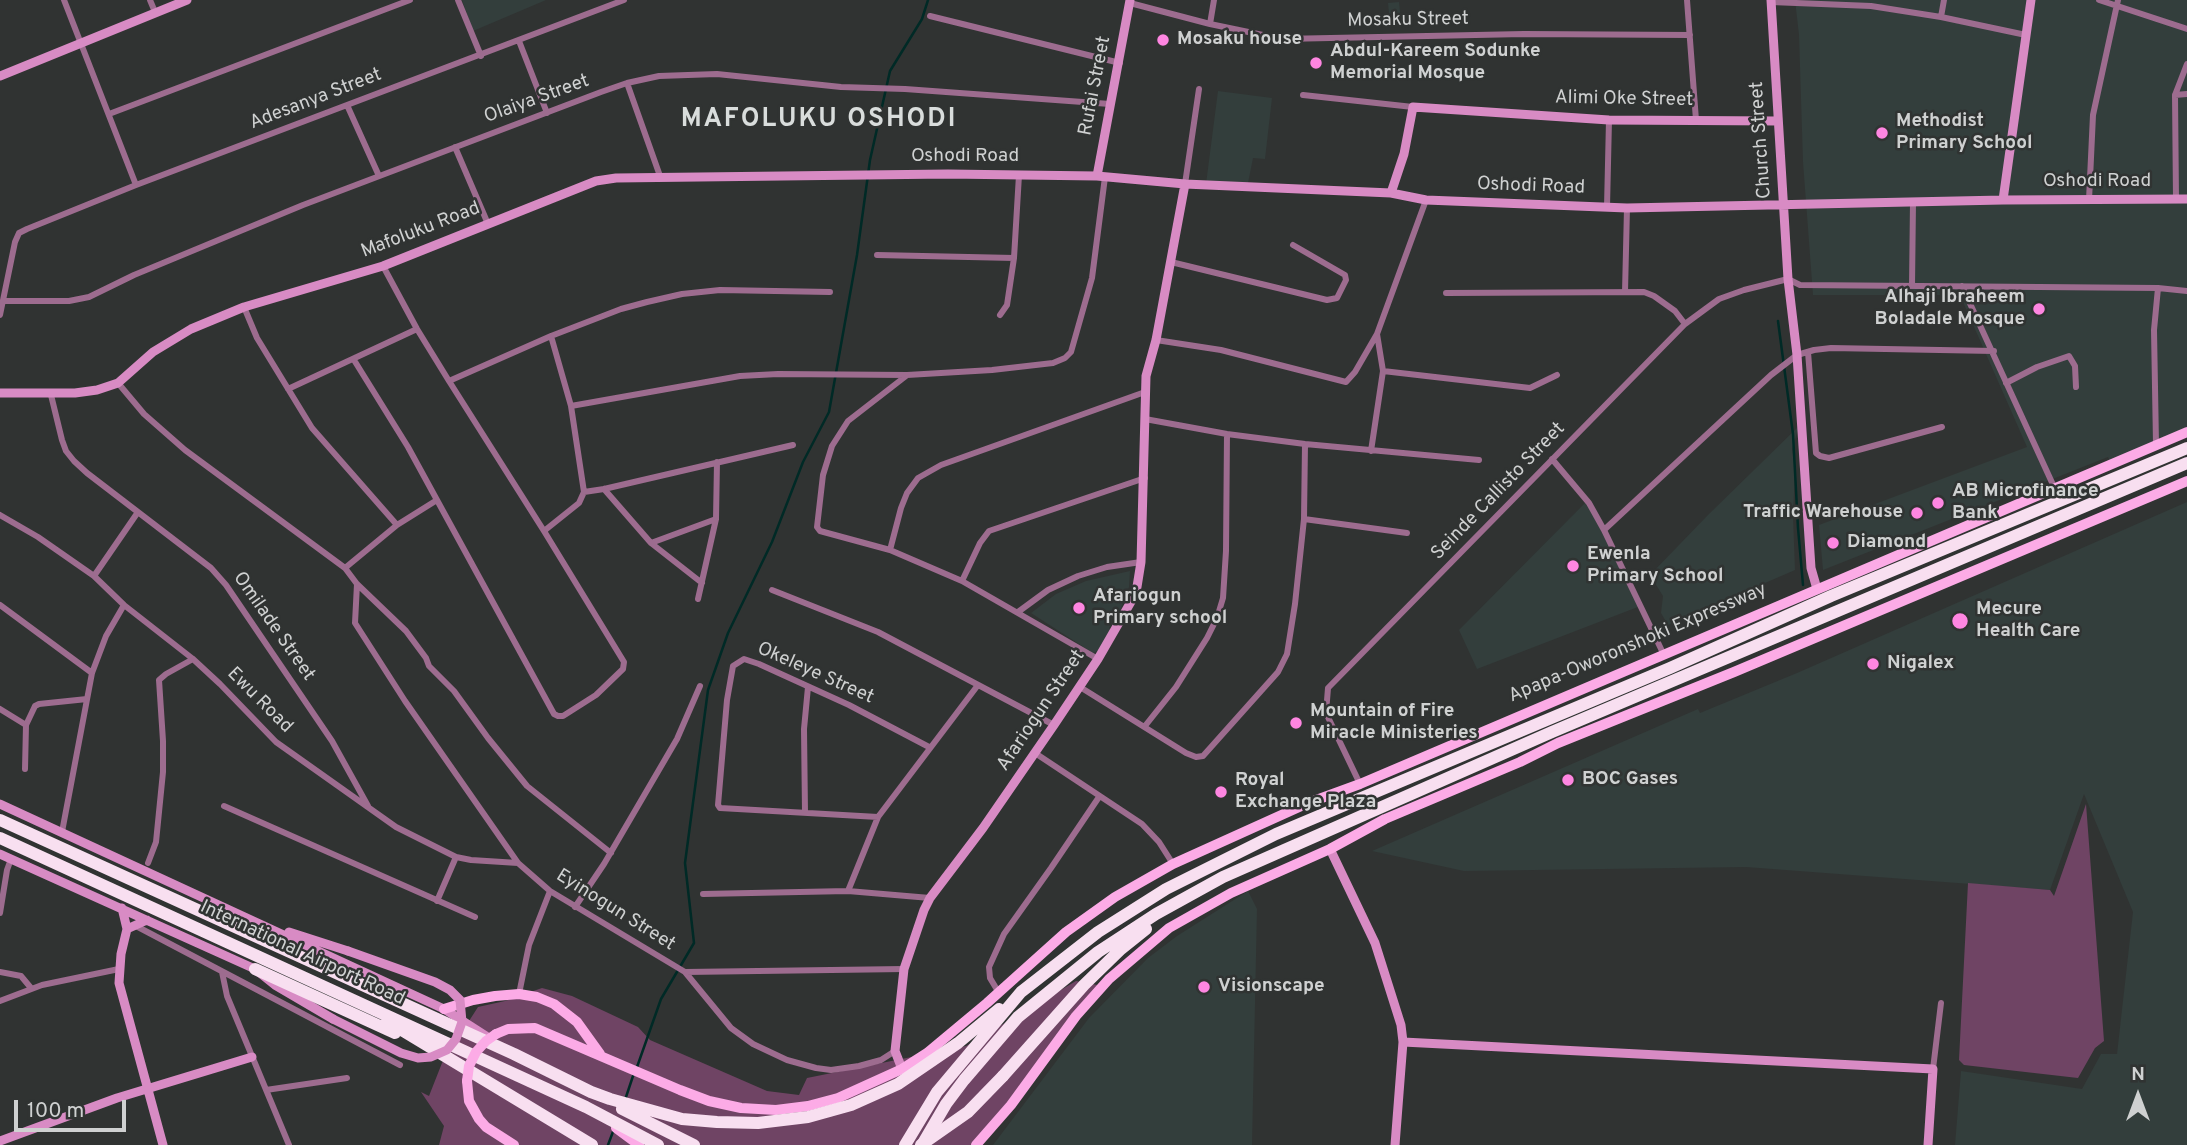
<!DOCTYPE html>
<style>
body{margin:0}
#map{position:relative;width:2187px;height:1145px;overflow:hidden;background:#303332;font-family:Overpass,sans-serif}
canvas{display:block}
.north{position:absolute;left:2103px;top:1061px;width:70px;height:70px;-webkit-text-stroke:5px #303332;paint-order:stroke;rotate:0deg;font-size:19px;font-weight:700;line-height:28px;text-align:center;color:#cfd1d1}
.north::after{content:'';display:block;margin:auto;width:24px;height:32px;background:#cfd1d1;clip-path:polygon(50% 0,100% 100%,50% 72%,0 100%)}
.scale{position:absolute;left:14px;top:1100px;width:112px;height:32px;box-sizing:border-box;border:4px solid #cfd1d1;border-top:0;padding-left:9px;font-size:21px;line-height:24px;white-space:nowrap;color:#cfd1d1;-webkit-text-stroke:5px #303332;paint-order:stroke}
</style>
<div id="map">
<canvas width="2187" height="1145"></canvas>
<div class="north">N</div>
<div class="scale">100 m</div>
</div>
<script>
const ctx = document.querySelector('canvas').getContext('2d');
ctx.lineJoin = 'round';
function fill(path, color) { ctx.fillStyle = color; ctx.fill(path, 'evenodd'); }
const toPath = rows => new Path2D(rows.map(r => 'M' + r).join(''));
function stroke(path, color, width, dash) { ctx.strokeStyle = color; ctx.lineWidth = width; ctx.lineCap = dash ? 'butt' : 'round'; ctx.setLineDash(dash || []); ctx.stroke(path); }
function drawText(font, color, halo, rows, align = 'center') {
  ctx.font = font + ' Overpass,sans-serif'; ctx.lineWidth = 5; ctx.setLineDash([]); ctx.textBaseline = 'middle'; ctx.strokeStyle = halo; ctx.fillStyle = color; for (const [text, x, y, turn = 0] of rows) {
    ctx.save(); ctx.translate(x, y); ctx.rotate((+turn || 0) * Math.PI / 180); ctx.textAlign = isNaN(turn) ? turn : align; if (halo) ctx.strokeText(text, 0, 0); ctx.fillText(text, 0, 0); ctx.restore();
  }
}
fill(toPath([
 [462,0,546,0,473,31],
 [1795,0,2187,0,2187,427,2110,461,2108,457,1823,570,1819,525,2027,447,1960,295,1813,295,1803,162,1799,35],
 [1399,2,1401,22,1390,23,1388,3],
 [1218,91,1272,98,1265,159,1253,158,1248,183,1206,184],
 [1799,426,1792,449,1795,469,1793,516,1795,570,1668,625,1661,613,1663,596,1650,575,1708,515],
 [1588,500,1643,605,1477,669,1459,630],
 [2187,502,2187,1145,1955,1145,1961,1071,2082,1089,2101,1054,2117,1054,2133,912,2084,794,2050,890,1746,867,1464,871,1372,851,1698,709,1700,713,1797,673],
 [1130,571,1129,587,1118,616,1109,628,1112,630,1100,650,1093,653,1031,613,1056,594,1086,581],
 [1248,891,1257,909,1252,1145,993,1145,1089,1018,1148,958,1177,936]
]), '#333e3c');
fill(toPath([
 [2086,804,2104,1041,2095,1048,2078,1078,1964,1065,1959,1060,1968,883,2050,890,2054,896],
 [1076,981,1103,986,972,1145,439,1145,444,1126,421,1092,429,1096,442,1063,478,1007,505,1001,542,988,572,996,638,1027,650,1040,767,1091,799,1095,807,1078,966,1046]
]), '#6f4464');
stroke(toPath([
 [1778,321,1793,434,1798,528,1803,585],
 [637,1067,661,999,694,943,685,863,708,690,728,633,772,542,803,462,829,412,857,255,870,160,890,71,922,19,928,0],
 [625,1100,634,1073],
 [608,1145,614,1129]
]), '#002a26', 2.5);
stroke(toPath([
 [64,0,136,185],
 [150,0,155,12],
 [458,0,481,56],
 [1687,0,1696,120],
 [2099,0,2187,29],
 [1771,2,1871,6,1941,17,2026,35],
 [1130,3,1210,24,1282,39,1524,34,1690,35],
 [930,16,1120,63],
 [1941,17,1944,0],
 [1210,24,1214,0],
 [519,41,547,113],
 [627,83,660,176],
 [1303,95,1413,107],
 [2175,95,2187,94],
 [347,105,379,176],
 [109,114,410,0],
 [455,147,488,224],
 [1185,184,1199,89],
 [2176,199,2175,95,2187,64],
 [2089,200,2093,115,2118,0],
 [1607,207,1609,120],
 [877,255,1014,258],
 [1171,262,1327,300,1337,298,1346,280,1345,275,1293,245],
 [1912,286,1913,202],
 [1962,286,2060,500],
 [1625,292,1627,208],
 [1446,293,1644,292,1654,296,1675,311,1685,324],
 [3,301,69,301,89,297,134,275,303,205,601,92,627,83,659,76,717,74,841,87,905,89,1110,104],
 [244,307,257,338,312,428,397,525],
 [0,315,15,242,19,233,27,229,136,185,624,0],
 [1000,315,1007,305,1014,258,1019,175],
 [1377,334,1383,371,1530,388,1557,375],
 [1156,340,1221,350,1346,382,1355,372,1377,334,1426,200],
 [1808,352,1816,453,1820,456,1829,458,1942,427],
 [354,360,408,447,554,714,558,716,563,716,596,695,623,669,624,662,544,531,449,381,417,329,383,266],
 [906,376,848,421,832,446,823,475,817,527,820,531,890,550,962,581,1098,659],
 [449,381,551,336,621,309,647,302,682,294,720,290,830,292],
 [118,383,144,414,185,450,345,568,357,584,406,631,426,658,429,666,454,691,488,738,527,786,611,853],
 [2006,383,2037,367,2069,356,2075,366,2076,387],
 [288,389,417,329],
 [51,395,62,440,66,451,74,461,87,473,211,568,226,585,332,741,368,806],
 [571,406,740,376,778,374,907,375,992,370,1053,363,1065,358,1071,352,1092,278,1105,177],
 [1145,419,1227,434,1305,444,1479,460],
 [2156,444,2154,330,2158,288],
 [1371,451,1383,371],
 [1552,459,1589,503,1604,530,1663,653],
 [604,489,651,543,702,583],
 [584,492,604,489,793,445],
 [0,515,38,537,94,576,124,605,193,659,220,684,276,742,396,827,456,857,471,860,518,863],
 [1304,519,1407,533],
 [1604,530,1771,375,1797,355,1814,350,1831,348,1994,351],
 [544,531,579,503,584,492,571,406,551,336],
 [651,543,716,519],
 [890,550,901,508,907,493,918,478,941,465,1145,392],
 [345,568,397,525,437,500],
 [94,576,138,512],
 [962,581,980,543,989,531,1145,478],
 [357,584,355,623,405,701,518,863,550,891,685,972,904,969],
 [772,590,878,632,1054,725],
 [698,599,716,519,717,462],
 [0,605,92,673],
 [1018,612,1048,590,1078,576,1107,567,1141,562],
 [1080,687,1186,753,1196,757,1203,756,1278,672,1287,654,1295,604,1304,519,1305,444],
 [0,709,26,725],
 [1145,726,1176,687,1207,638,1217,618,1223,598,1226,551,1227,434],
 [1035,753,1142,824,1159,842,1173,864],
 [25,769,26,725,35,706,39,704,87,699],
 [1360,784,1326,713,1328,688,1685,324,1719,299,1744,290,1788,279,1800,285,2158,288,2187,291],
 [224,806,475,917],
 [805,813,804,729,808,687],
 [878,817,720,808,718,805,727,700,733,666,744,659,759,664,849,705,929,747],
 [62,832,92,673,106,636,124,605],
 [148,863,156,842,163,772,163,741,159,680,166,674,193,659],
 [848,891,878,817,978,685],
 [703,894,848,891,930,898],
 [437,901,456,857],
 [575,907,604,864,677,739,700,686],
 [0,913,7,870,11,859],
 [136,926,400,1065],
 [0,972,21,976,31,988],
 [222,972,227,996,289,1145],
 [685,972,731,1028,753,1044,787,1060,816,1068,831,1070,859,1066,881,1060,895,1051],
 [999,993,990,978,989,967,1004,934,1051,868,1099,797],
 [519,994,529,945,550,891],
 [0,1001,42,985,119,969],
 [1933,1069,1941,1003],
 [266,1090,347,1078]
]), '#9d6c8f', 6);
stroke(toPath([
 [1771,0,1788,279,1797,355,1811,568,1817,589],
 [0,76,187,0],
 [1097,176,1130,0],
 [1391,193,1404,154,1413,107,1609,120,1778,121],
 [2003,200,2031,0],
 [0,393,75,393,97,390,118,383,153,352,191,329,244,307,383,266,596,181,616,178,948,174,1097,176,1185,184,1391,193,1426,200,1627,208,2003,200,2187,199],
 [0,804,444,1009,486,1036],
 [1330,849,1375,943,1401,1025,1403,1042,1395,1145],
 [0,854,255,969,275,985,333,1019],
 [122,908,127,929,121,954,119,983,163,1145],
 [127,929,147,920],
 [289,932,348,951],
 [1403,1042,1933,1069,1928,1145],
 [902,1069,895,1051,904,969,924,910,930,898,983,828,1054,725,1098,659,1136,593,1141,562,1146,376,1156,340,1185,184],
 [0,1141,117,1098,252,1057]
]), '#d88bc4', 9);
stroke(toPath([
 [444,1009,473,1000,495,996,519,994,537,997,554,1004,577,1022,600,1054],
 [496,1034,508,1029,535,1028,680,1090,709,1101,741,1108,776,1110,808,1106,838,1098,902,1069,927,1053,987,1003,1066,932,1115,897,1173,864,1308,803,1360,784,2187,432],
 [467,1081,469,1101,479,1119,486,1127,514,1145],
 [616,1128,639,1145],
 [976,1145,1011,1105,1076,1016,1109,979,1169,928,1231,893,1330,849,1385,819,1520,762,1558,743,1734,672,2187,481]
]), '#fcabe6', 10);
stroke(toPath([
 [0,820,514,1054,591,1092,610,1099,682,1119,717,1122,758,1123,808,1117,851,1105,898,1084,958,1043,999,1009],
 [0,838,586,1107,658,1145],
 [255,969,395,1033],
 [387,1021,592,1145],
 [1003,1076,1084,985,1121,949,1146,929],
 [622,1109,694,1145],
 [905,1145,937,1092,1021,992,1098,932,1166,889,1276,834,1670,668,1831,596,2187,448],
 [922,1145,946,1104,964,1080,1018,1017,1098,952,1156,914,1223,877,1552,732,2187,463]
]), '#f8dff0', 12);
stroke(toPath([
 [333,1019,401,1053,418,1058,431,1057,447,1050,456,1039,462,1022,460,1000,450,990,435,982,348,951]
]), '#d88bc4', 9);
stroke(toPath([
 [467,1081,469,1066,476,1052,486,1041,496,1034]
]), '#fcabe6', 10);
stroke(toPath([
 [921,1145,968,1112,1003,1076]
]), '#f8dff0', 12);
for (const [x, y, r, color] of [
 [1163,40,7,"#fe86e1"],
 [1316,63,7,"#fe86e1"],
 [1882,133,7,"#fe86e1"],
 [2039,309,7,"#fe86e1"],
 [1938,503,7,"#fe86e1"],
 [1917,513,7,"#fe86e1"],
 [1833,543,7,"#fe86e1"],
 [1573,566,7,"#fe86e1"],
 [1079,608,7,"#fe86e1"],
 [1960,621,9,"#fe86e1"],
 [1873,664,7,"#fe86e1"],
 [1296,723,7,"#fe86e1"],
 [1568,780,7,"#fe86e1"],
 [1221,792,7,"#fe86e1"],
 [1204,987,7,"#fe86e1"]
]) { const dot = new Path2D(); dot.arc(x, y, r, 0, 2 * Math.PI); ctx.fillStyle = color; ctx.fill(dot); stroke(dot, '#303332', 2.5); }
drawText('19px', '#cfd1d1', '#303332', [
 ["Mosaku Street",1408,21,-1],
 ["Rufai Street",1096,86,-79],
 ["Adesanya Street",316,100,-21],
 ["Olaiya Street",537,100,-20],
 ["Alimi Oke Street",1624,100,1],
 ["Church Street",1762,140,-94],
 ["Oshodi Road",965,157],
 ["Oshodi Road",2097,182],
 ["Oshodi Road",1531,187,2],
 ["Mafoluku Road",421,231,-21],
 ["Seinde Callisto Street",1499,492,-46],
 ["Omilade Street",273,627,55],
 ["Apapa-Oworonshoki Expressway",1638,644,-23],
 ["Okeleye Street",815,674,24],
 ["Ewu Road",259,701,45],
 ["Afariogun Street",1042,711,-56],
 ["Eyinogun Street",615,911,32],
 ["International Airport Road",302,954,25]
]);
drawText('bold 19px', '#cfd1d1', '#303332', [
 ["Mosaku house",1177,40],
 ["Abdul-Kareem Sodunke",1330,52],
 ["Memorial Mosque",1330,74],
 ["Methodist",1896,122],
 ["Primary School",1896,144],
 ["Alhaji Ibraheem",2025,298,"right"],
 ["Boladale Mosque",2025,320,"right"],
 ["AB Microfinance",1952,492],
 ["Bank",1952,514],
 ["Traffic Warehouse",1903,513,"right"],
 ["Diamond",1847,543],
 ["Ewenla",1587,555],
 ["Primary School",1587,577],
 ["Afariogun",1093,597],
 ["Primary school",1093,619],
 ["Mecure",1976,610],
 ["Health Care",1976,632],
 ["Nigalex",1887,664],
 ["Mountain of Fire",1310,712],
 ["Miracle Ministeries",1310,734],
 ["BOC Gases",1582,780],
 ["Royal",1235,781],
 ["Exchange Plaza",1235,803],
 ["Visionscape",1218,987]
], 'left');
ctx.letterSpacing = '2px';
drawText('bold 26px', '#d9dddc', '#303332', [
 ["MAFOLUKU OSHODI",819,121]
]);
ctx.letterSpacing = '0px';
</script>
